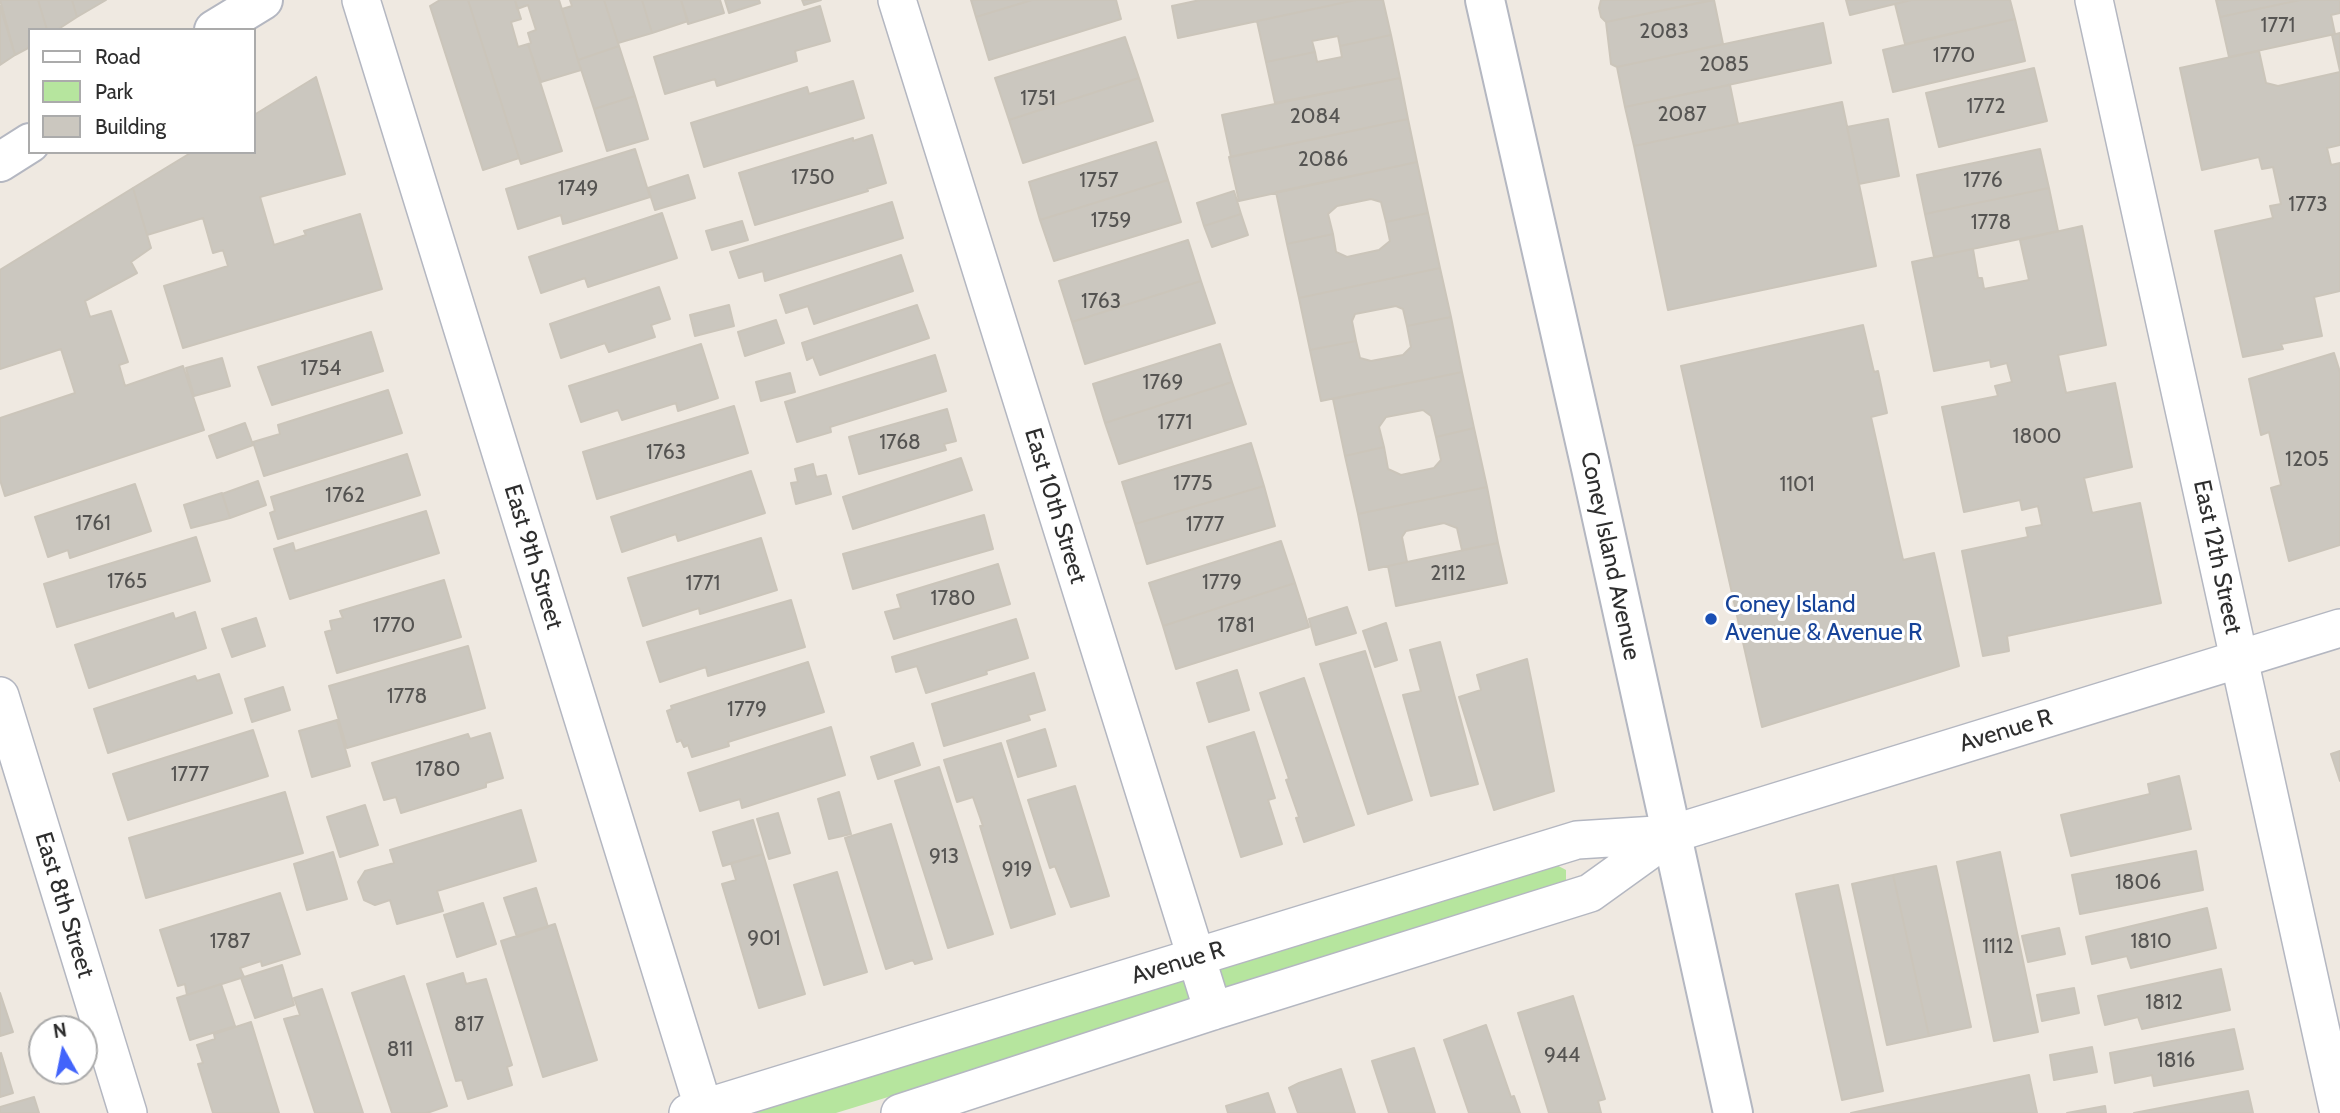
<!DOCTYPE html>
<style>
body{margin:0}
#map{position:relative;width:2340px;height:1113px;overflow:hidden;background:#efe9e1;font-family:Cabin,sans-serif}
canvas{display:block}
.legend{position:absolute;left:28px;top:28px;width:228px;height:126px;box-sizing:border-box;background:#fff;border:2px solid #ababab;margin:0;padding:9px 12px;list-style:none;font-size:21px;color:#2e2e2e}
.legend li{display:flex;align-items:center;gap:14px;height:35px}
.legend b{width:35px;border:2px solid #ababab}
.north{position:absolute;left:28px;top:1015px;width:70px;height:70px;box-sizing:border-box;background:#fff;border:2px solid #ababab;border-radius:50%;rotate:351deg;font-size:19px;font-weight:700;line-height:28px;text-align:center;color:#2e2e2e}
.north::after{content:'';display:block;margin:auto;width:24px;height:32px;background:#4264fb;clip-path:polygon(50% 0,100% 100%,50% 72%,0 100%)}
</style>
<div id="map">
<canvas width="2340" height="1113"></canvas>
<ul class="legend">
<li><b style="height:9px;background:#fff"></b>Road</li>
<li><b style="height:19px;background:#b6e59e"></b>Park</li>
<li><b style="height:19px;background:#cbc7bf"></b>Building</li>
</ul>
<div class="north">N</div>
</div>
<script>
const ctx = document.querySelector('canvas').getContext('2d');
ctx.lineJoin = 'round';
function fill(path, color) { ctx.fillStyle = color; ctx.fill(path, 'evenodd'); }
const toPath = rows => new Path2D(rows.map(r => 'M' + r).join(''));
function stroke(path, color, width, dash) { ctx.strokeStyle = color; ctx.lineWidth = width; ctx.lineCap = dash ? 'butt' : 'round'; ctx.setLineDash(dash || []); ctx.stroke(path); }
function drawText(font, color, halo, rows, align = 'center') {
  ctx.font = font + ' Cabin,sans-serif'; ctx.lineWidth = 6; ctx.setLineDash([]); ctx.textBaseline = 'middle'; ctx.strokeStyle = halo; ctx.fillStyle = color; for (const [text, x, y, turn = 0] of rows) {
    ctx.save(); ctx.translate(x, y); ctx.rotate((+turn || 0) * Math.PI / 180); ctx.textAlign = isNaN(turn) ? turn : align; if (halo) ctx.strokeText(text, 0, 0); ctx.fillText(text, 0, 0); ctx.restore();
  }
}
fill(toPath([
 [1549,861,1566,870,1566,884,1556,892,836,1113,733,1113]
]), '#b6e59e');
const building = toPath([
 [0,0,38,0,47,30,30,30,30,47,15,55,0,0],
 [38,0,72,0,77,17,57,30,47,30,38,0],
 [72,0,106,0,77,17,72,0],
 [440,0,468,0,519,158,483,170,430,6,440,0],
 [468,0,515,0,521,19,511,22,518,47,528,44,562,151,521,164,468,0],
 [515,0,559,0,581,70,541,82,528,44,531,43,528,33,536,30,528,5,517,9,515,0],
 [570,0,604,0,619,46,578,60,562,9,572,6,570,0],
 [604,0,642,0,652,33,618,43,604,0],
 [642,0,681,0,688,21,652,33,642,0],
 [681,0,720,0,724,13,688,24,681,0],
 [725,0,759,0,760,3,729,13,725,0],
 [802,0,821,0,804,5,802,0],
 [971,0,1032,0,976,17,971,0],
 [1032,0,1116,0,1121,19,989,60,976,17,1032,0],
 [1200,0,1356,0,1178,38,1172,6,1200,0],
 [1356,0,1383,0,1391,35,1340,46,1338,36,1312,41,1315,52,1266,62,1257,21,1356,0],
 [1601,0,1712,0,1606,22,1601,17,1599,8,1601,0],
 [1714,0,1723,44,1617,67,1611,64,1606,22,1714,0],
 [1846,0,1911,0,1850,15,1846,0],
 [1911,0,2010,0,2015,19,1905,44,1895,4,1911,0],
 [2216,0,2300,0,2220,17,2216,0],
 [2300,0,2340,0,2340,13,2331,15,2335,34,2229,57,2220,17,2300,0],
 [0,6,15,55,0,65,0,6],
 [820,6,830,41,795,51,797,61,717,86,715,79,665,94,654,57,820,6],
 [2015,19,2025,61,1893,92,1883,50,2015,19],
 [1823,23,1831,63,1625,107,1617,67,1823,23],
 [2340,33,2340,71,2332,35,2340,33],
 [1391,35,1400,78,1275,103,1266,62,1315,52,1317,62,1342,57,1340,46,1391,35],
 [1125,37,1139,78,1009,120,995,78,1125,37],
 [619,46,635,96,594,109,578,60,619,46],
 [2259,51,2266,83,2278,86,2340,72,2340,145,2327,148,2331,165,2340,163,2340,291,2314,297,2322,336,2281,344,2283,349,2243,357,2215,231,2273,218,2270,206,2281,204,2273,167,2262,169,2259,157,2202,170,2180,68,2259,51],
 [2034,68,2047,121,1939,147,1926,93,2034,68],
 [316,77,345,174,260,197,274,245,306,235,304,231,360,214,382,289,183,348,164,286,228,266,223,250,213,253,203,218,147,235,133,188,192,152,254,152,254,115,316,77],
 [1139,78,1153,121,1023,163,1009,120,1139,78],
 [1400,78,1408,119,1231,157,1222,115,1400,78],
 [853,81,864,118,704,167,691,123,807,87,809,94,853,81],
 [1730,85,1738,124,1634,146,1625,107,1730,85],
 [635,96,648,139,607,151,594,109,635,96],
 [1842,102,1876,266,1668,310,1634,146,1842,102],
 [1408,119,1417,162,1239,201,1229,157,1408,119],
 [1888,119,1899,176,1859,184,1847,127,1888,119],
 [872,135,886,183,867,189,868,191,755,225,739,173,853,138,853,141,872,135],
 [1156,142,1168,180,1040,220,1029,182,1156,142],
 [635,149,650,197,567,223,563,224,561,215,518,229,506,189,635,149],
 [2040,149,2049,188,1925,214,1917,175,2040,149],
 [1417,162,1428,213,1386,222,1381,202,1371,199,1337,206,1328,214,1333,234,1287,244,1276,192,1417,162],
 [688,175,695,198,655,210,648,188,688,175],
 [1168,180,1181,222,1054,261,1040,220,1168,180],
 [133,188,151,248,131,262,137,273,85,301,90,317,111,311,128,362,119,365,125,386,183,366,204,430,5,496,0,480,0,418,75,393,61,349,0,369,0,270,133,188],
 [2049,188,2058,231,1934,257,1925,214,2049,188],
 [1234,191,1241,214,1204,226,1197,203,1234,191],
 [892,202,903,238,765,281,763,271,739,278,730,252,892,202],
 [662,213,677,258,588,287,585,278,541,293,529,257,662,213],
 [1428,213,1440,268,1299,298,1287,244,1333,234,1336,252,1347,257,1379,250,1390,241,1386,222,1428,213],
 [1241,214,1248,235,1212,247,1204,226,1241,214],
 [742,221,748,240,712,250,706,231,742,221],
 [2082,226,2106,345,2058,355,2066,393,2115,383,2132,467,2084,478,2092,513,2140,503,2161,603,2007,636,2009,651,1983,656,1962,551,2028,537,2026,528,2042,525,2038,506,2022,510,2020,500,1964,512,1942,407,1998,396,1995,386,2012,382,2007,363,1991,367,1990,360,1934,371,1912,262,1973,249,1978,278,1982,278,1984,289,2029,280,2020,240,2082,226],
 [1188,240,1201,281,1072,322,1059,281,1188,240],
 [901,255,913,291,814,324,808,306,786,313,780,295,901,255],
 [1440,268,1451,317,1407,326,1403,309,1396,306,1355,314,1352,321,1356,341,1310,350,1299,298,1440,268],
 [1201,281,1215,323,1085,364,1072,322,1201,281],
 [659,287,670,319,651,325,655,337,609,352,605,343,561,358,550,324,659,287],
 [729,305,734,326,695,336,690,315,729,305],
 [917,305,929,338,820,375,813,357,807,360,802,343,917,305],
 [1451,317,1462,372,1321,401,1310,350,1356,341,1360,358,1371,361,1403,355,1411,347,1407,326,1451,317],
 [776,320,784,343,745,356,738,332,776,320],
 [1863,325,1874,372,1878,371,1887,413,1871,417,1903,560,1934,553,1959,666,1762,727,1681,366,1863,325],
 [371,332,383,371,272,405,258,367,371,332],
 [701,344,718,398,678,411,676,403,622,420,618,410,581,422,569,386,701,344],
 [1220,344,1232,382,1105,423,1093,384,1220,344],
 [2334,353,2340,372,2340,545,2289,561,2271,488,2281,485,2269,432,2261,435,2249,379,2334,353],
 [935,355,946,391,830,427,831,432,797,442,785,402,935,355],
 [222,358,230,386,194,396,186,368,222,358],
 [1462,372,1474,428,1436,437,1431,416,1423,410,1386,417,1379,427,1384,447,1345,456,1333,399,1462,372],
 [790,373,795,392,761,401,756,382,790,373],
 [1232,382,1246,424,1119,464,1105,423,1232,382],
 [388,390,402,433,264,476,253,442,280,434,278,425,388,390],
 [734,406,748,453,597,499,583,452,734,406],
 [947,409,956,441,944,444,946,450,859,474,849,437,947,409],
 [245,423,253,445,217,458,209,436,245,423],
 [1474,428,1487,487,1358,514,1345,456,1384,447,1388,469,1401,475,1434,468,1441,460,1436,437,1474,428],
 [1251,443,1264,486,1135,524,1122,482,1251,443],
 [407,454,420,495,278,539,270,513,275,511,271,497,407,454],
 [961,458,972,490,853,529,843,497,961,458],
 [813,464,816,477,826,475,831,494,796,504,791,483,798,482,795,469,813,464],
 [751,471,765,513,678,541,676,534,622,552,611,517,751,471],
 [258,481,266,505,230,518,222,494,258,481],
 [135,484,151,531,70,558,68,550,48,557,35,517,135,484],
 [1264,486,1275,526,1147,564,1135,524,1264,486],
 [1487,487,1498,543,1462,550,1457,528,1444,523,1406,531,1402,537,1407,562,1369,570,1358,514,1487,487],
 [222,493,230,518,191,528,184,505,222,493],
 [426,511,439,553,290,599,274,549,293,543,295,551,426,511],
 [984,515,993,549,853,589,843,554,984,515],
 [196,537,210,581,57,627,44,584,196,537],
 [761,538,777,590,700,614,699,608,643,626,628,578,761,538],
 [1281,541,1295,583,1163,626,1149,583,1281,541],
 [1498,543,1507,583,1396,606,1388,566,1498,543],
 [998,564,1010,604,894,639,885,612,901,608,897,595,998,564],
 [444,580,461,637,337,673,325,632,332,630,330,621,343,618,340,611,444,580],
 [1295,583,1309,627,1176,669,1163,626,1295,583],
 [791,600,805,647,708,676,706,667,660,682,647,642,791,600],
 [1347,607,1356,633,1316,645,1309,619,1347,607],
 [195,612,206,648,89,688,75,645,173,613,175,619,195,612],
 [256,618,265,646,232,657,222,629,256,618],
 [1016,619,1028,658,986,671,987,674,926,693,917,666,896,672,892,657,1016,619],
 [1386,623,1397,660,1375,667,1363,631,1386,623],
 [1440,642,1478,784,1431,796,1403,695,1421,691,1410,650,1440,642],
 [468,646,485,708,347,748,329,686,468,646],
 [1365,651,1412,800,1368,814,1320,664,1365,651],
 [1527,659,1554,791,1494,810,1459,697,1481,690,1477,675,1527,659],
 [808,662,824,712,728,742,729,746,692,757,688,745,684,747,681,740,677,742,667,711,672,709,671,706,808,662],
 [1237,670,1249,710,1209,722,1197,683,1237,670],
 [1034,673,1045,710,1028,715,1030,720,944,746,932,704,1034,673],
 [219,674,232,713,108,753,94,709,195,676,197,681,219,674],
 [1304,678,1354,825,1304,842,1296,818,1299,817,1286,780,1289,779,1260,693,1304,678],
 [283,687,290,710,252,722,245,699,283,687],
 [337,720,350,766,312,777,299,731,337,720],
 [831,727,845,775,742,808,740,799,700,811,688,773,831,727],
 [1045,729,1056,766,1018,777,1007,741,1045,729],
 [253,730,268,776,128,820,113,774,253,730],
 [1254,732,1275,798,1268,800,1282,844,1241,857,1207,747,1254,732],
 [490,733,503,778,486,783,486,787,401,813,396,797,384,800,372,763,468,734,470,739,490,733],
 [913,743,920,765,878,779,871,757,913,743],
 [1001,743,1055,914,1011,928,980,826,983,826,973,797,957,802,944,760,1001,743],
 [2340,751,2340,781,2331,754,2340,751],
 [939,767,993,934,948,948,895,781,939,767],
 [2179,776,2191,829,2071,856,2061,815,2150,794,2148,784,2179,776],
 [1075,786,1109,896,1071,907,1055,866,1050,868,1028,800,1075,786],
 [285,792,303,853,146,898,129,838,285,792],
 [839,792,851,834,829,839,818,799,839,792],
 [365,805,378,845,340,857,327,817,365,805],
 [521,810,536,861,437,891,443,911,397,924,390,900,375,905,364,900,358,882,365,871,394,863,390,850,521,810],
 [778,813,790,853,769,859,757,819,778,813],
 [753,820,763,854,723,866,713,832,753,820],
 [891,824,932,959,915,964,913,960,886,969,845,838,891,824],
 [2196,851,2203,890,2080,914,2072,875,2196,851],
 [333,852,347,899,307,910,294,864,333,852],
 [2000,852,2038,1032,1994,1041,1957,862,2000,852],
 [763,854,805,994,759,1008,722,884,736,880,731,863,763,854],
 [1936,866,1971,1027,1929,1036,1893,875,1936,866],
 [837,872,867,972,824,985,794,885,837,872],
 [1893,875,1929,1036,1887,1045,1852,884,1893,875],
 [1838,885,1883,1091,1842,1100,1796,894,1838,885],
 [536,888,548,927,517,937,504,898,536,888],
 [280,893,300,954,262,966,261,961,240,968,244,977,187,995,185,984,178,986,160,930,280,893],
 [483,903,496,944,457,957,444,915,483,903],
 [2207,908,2216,948,2131,968,2127,956,2092,964,2086,937,2207,908],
 [555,924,597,1060,543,1077,501,941,555,924],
 [2059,928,2065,954,2028,962,2022,936,2059,928],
 [282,965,294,1005,255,1018,241,978,282,965],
 [2221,969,2230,1010,2142,1029,2138,1017,2105,1025,2098,996,2221,969],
 [463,973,466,984,486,979,512,1065,507,1067,512,1085,468,1099,462,1080,456,1081,427,984,463,973],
 [404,976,447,1106,427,1113,392,1113,352,993,404,976],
 [221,984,235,1026,190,1040,177,998,221,984],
 [2074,988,2079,1013,2042,1021,2037,995,2074,988],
 [322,989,363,1113,315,1113,284,1019,300,1015,294,998,322,989],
 [0,993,13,1032,0,1036,0,993],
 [1573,996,1605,1099,1598,1101,1601,1113,1549,1113,1518,1013,1573,996],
 [251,1022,279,1113,213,1113,198,1064,203,1063,197,1045,215,1039,214,1034,251,1022],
 [1486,1025,1511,1097,1514,1096,1520,1113,1469,1113,1444,1040,1486,1025],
 [2234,1029,2243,1069,2154,1086,2152,1075,2115,1083,2110,1053,2234,1029],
 [2092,1047,2097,1072,2054,1080,2050,1055,2092,1047],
 [1414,1048,1435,1113,1389,1113,1372,1061,1414,1048],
 [1,1053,13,1093,0,1097,0,1054,1,1053],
 [1341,1069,1355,1113,1298,1113,1289,1088,1299,1083,1341,1069],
 [2029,1075,2037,1113,1851,1113,2029,1075],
 [2248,1091,2253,1113,2134,1113,2248,1091],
 [1268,1093,1275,1113,1228,1113,1226,1106,1268,1093],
 [34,1097,39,1113,0,1113,0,1107,34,1097],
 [2105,1106,2106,1113,2067,1113,2105,1106]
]);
fill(building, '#cbc7bf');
stroke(building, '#cbc5ba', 2);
const minor = toPath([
 [361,0,705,1113],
 [897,0,1213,1011],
 [2094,0,2339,1113],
 [0,696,128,1113],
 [688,1113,1577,840,1672,834,2340,628],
 [900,1113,1213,1011,1590,893,1672,834]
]);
const tertiary = toPath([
 [214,30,263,0],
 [0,162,30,143]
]);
const secondary = toPath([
 [1485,0,1591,468,1733,1113]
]);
stroke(minor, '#b4b7c1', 40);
stroke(tertiary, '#b4b7c1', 42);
stroke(secondary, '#b4b7c1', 42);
stroke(minor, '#fff', 37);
stroke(tertiary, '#fff', 38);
stroke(secondary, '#fff', 38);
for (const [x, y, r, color] of [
 [1711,619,7,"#1a4fb4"]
]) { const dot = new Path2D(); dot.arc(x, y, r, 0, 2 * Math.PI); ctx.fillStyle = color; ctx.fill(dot); stroke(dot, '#fff', 2.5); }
drawText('21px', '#555452', null, [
 ["1771",2278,26],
 ["2083",1664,32],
 ["1770",1954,56],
 ["2085",1724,65],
 ["1751",1038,99],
 ["1772",1986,107],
 ["2087",1682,115],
 ["2084",1315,117],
 ["2086",1323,160],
 ["1750",813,178],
 ["1757",1099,181],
 ["1776",1983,181],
 ["1749",578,189],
 ["1773",2308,205],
 ["1759",1111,221],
 ["1778",1991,223],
 ["1763",1101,302],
 ["1754",321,369],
 ["1769",1163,383],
 ["1771",1175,423],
 ["1800",2037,437],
 ["1768",900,443],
 ["1763",666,453],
 ["1205",2307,460],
 ["1775",1193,484],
 ["1101",1797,485],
 ["1762",345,496],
 ["1761",93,524],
 ["1777",1205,525],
 ["2112",1448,574],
 ["1765",127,582],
 ["1779",1222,583],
 ["1771",703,584],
 ["1780",953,599],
 ["1770",394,626],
 ["1781",1236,626],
 ["1778",407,697],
 ["1779",747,710],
 ["1780",438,770],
 ["1777",190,775],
 ["913",944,857],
 ["919",1017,870],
 ["1806",2138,883],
 ["901",764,939],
 ["1787",230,942],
 ["1810",2151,942],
 ["1112",1998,947],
 ["1812",2164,1003],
 ["817",469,1025],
 ["811",400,1050],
 ["944",1562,1056],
 ["1816",2176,1061]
]);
drawText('24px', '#2e2e2e', '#fff', [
 ["East 10th Street",1055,506,73],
 ["Coney Island Avenue",1610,556,78],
 ["East 9th Street",533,557,73],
 ["East 12th Street",2217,557,78],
 ["Avenue R",2006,731,-17],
 ["East 8th Street",64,905,73],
 ["Avenue R",1178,963,-17]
]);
drawText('24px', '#164399', '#fff', [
 ["Coney Island",1725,605],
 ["Avenue & Avenue R",1725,633]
], 'left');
</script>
